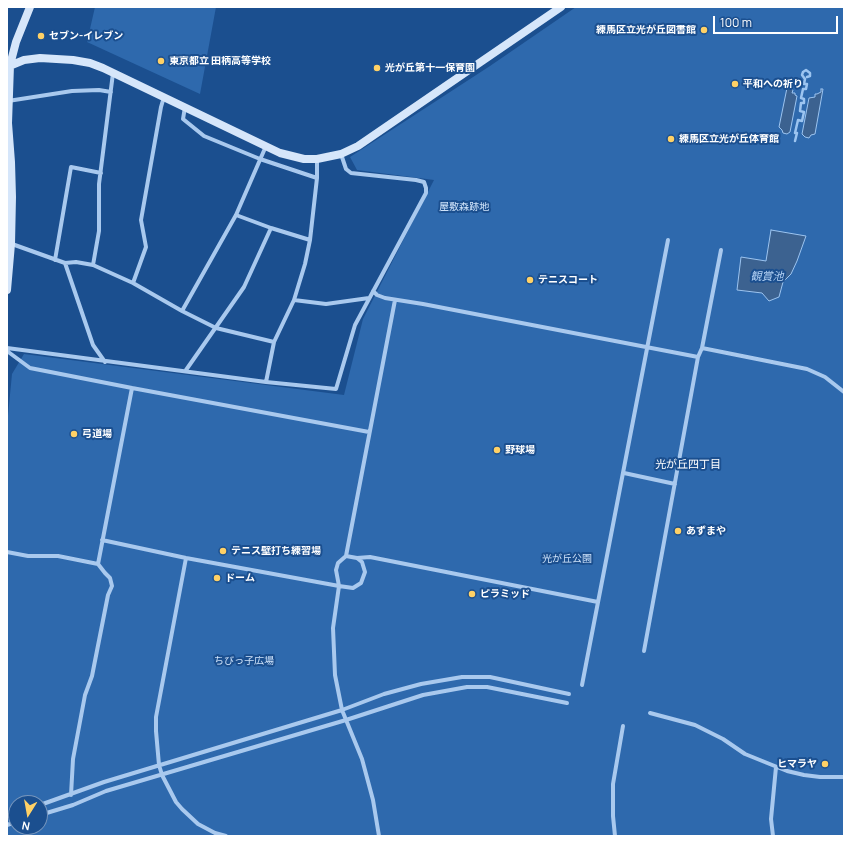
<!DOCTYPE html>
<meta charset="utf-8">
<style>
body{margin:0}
#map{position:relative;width:851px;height:843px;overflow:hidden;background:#1b4f8f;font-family:Manrope,sans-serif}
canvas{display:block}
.frame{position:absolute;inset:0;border:8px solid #fff;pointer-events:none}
.north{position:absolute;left:8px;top:795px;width:40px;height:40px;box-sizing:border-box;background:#1b4f8f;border:1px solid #7695bc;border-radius:50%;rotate:191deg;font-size:11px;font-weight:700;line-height:16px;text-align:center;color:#fff}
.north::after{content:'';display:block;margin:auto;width:14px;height:18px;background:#ffd166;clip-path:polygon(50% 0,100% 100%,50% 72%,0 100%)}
.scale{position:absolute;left:713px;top:16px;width:125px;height:18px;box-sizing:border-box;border:2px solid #fff;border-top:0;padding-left:5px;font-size:12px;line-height:14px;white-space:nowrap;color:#fff;-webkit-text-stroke:3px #1b4f8f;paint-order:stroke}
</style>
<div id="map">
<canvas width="851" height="843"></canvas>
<div class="frame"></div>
<div class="north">N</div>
<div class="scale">100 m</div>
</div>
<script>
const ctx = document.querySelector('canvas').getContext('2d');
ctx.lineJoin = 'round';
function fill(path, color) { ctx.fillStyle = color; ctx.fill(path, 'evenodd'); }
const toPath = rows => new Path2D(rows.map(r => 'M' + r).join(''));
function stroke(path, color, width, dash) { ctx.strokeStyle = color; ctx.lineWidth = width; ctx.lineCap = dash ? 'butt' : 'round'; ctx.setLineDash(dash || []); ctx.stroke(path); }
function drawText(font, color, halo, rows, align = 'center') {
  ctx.font = font + ' Manrope,"Noto Sans JP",sans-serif'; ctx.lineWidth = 4; ctx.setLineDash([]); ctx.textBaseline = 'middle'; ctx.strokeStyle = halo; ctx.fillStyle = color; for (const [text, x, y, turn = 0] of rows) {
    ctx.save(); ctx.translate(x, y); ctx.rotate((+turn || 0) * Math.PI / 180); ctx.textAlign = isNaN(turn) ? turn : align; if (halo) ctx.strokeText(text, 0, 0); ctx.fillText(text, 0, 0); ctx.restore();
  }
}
fill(toPath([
 [95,7,216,7,200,94,87,42],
 [576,7,844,7,844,836,7,836,7,426,12,374,24,354,344,395,363,319,434,180,357,170,350,157,490,66],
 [16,803,40,803,40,827,16,827]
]), '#2e69ad');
const water = toPath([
 [788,83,789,83,789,88,793,90,792,93,795,93,795,95,797,96,790,132,787,134,783,133,782,130,779,127,788,83],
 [821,89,823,89,815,134,811,135,809,138,805,137,802,134,809,98,815,97,815,94,817,94,821,92,821,89],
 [771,230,806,236,797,261,791,274,783,282,779,297,769,301,762,293,737,290,741,257,766,261,771,230]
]);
fill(water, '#3c6290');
stroke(water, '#9cc4f0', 1);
stroke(toPath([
 [795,141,797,133,795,133,798,120,802,121,804,112,800,111,801,103,804,103,804,99,801,98,803,89,806,89,807,84,804,84,805,79,802,75,803,72,806,70,810,73,810,76,807,77]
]), '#9cc4f0', 2.5);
stroke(toPath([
 [8,101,72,91,99,90,111,92],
 [185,107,183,119,204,136,260,159,317,178],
 [236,215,271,228,310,240],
 [12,244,65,263,76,262,93,265,133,283,182,311,216,328,274,342],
 [55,260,71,167,101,173],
 [65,263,93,345,105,362],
 [93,265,99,231,99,184,113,73],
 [133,283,146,247,141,220,161,107,164,97],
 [373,291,377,295,385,298,423,304,698,357],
 [294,300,326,304,369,298],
 [182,311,236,215,266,146],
 [7,348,266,382,336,389,355,325,426,193,426,188,424,182,416,180,351,173,346,169,341,154],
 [702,348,807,369,825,377,844,392],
 [7,351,30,368,132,388],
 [186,370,244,287,271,228],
 [266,382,274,342,294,300,305,264,310,240,317,178,317,159],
 [624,473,675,484],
 [102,540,186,558,339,586,333,628,335,675,342,710,362,759,373,800,379,836],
 [7,552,28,556,58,556,98,564,132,388,369,432],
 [346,556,357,558,362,562,365,572,361,583,353,588,339,586,336,570,338,563,346,556,395,300],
 [186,558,156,717,156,731,159,765,162,775,176,802,182,809,198,824,215,833,226,836],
 [357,558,370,557,598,602],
 [644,651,698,357,702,348,721,250],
 [582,685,668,240],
 [650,713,695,725,723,739,745,754,787,771,804,775,820,777,844,777],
 [71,795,73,759,85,695,92,676,108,595,112,586,110,578,105,573,98,564],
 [40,805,104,782,342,710,384,694,421,684,462,677,490,677,569,694],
 [40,815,73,805,106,791,346,720,423,695,467,687,487,687,567,703],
 [7,816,16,813],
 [7,825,16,822],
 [615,836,613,816,613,784,623,726],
 [773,836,771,819,776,767]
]), '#a9c9ee', 4);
stroke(toPath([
 [7,67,24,60,40,58,73,60,90,63,103,68,280,153,304,159,317,159,341,154,358,146,561,7],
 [7,290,11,244,12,197,11,162,8,123,10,65,16,42,30,7]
]), '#d6e6fa', 8);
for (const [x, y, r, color] of [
 [704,30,4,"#ffd166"],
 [41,36,4,"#ffd166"],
 [161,61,4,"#ffd166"],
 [377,68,4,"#ffd166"],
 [735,84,4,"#ffd166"],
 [671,139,4,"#ffd166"],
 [530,280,4,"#ffd166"],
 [74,434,4,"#ffd166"],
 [497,450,4,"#ffd166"],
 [678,531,4,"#ffd166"],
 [223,551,4,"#ffd166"],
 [217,578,4,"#ffd166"],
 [472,594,4,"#ffd166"],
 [825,764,4,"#ffd166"]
]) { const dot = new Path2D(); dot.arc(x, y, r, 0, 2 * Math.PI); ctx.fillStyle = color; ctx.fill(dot); stroke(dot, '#1b4f8f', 1.5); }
drawText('bold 10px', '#fff', '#1b4f8f', [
 ["練馬区立光が丘図書館",696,30,"right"],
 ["セブン-イレブン",49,36],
 ["東京都立 田柄高等学校",169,61],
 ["光が丘第十一保育園",385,68],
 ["平和への祈り",743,84],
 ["練馬区立光が丘体育館",679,139],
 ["テニスコート",538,280],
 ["弓道場",82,434],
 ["野球場",505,450],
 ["あずまや",686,531],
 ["テニス壁打ち練習場",231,551],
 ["ドーム",225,578],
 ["ピラミッド",480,594],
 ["ヒマラヤ",817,764,"right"]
], 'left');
drawText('10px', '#cfe3fa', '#1b4f8f', [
 ["屋敷森跡地",464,207],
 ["光が丘公園",567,559],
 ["ちびっ子広場",244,661]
]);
drawText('italic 11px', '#b5d3f5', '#1b4f8f', [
 ["観賞池",767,277]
]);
drawText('11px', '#fff', '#1b4f8f', [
 ["光が丘四丁目",688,465]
]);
</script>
